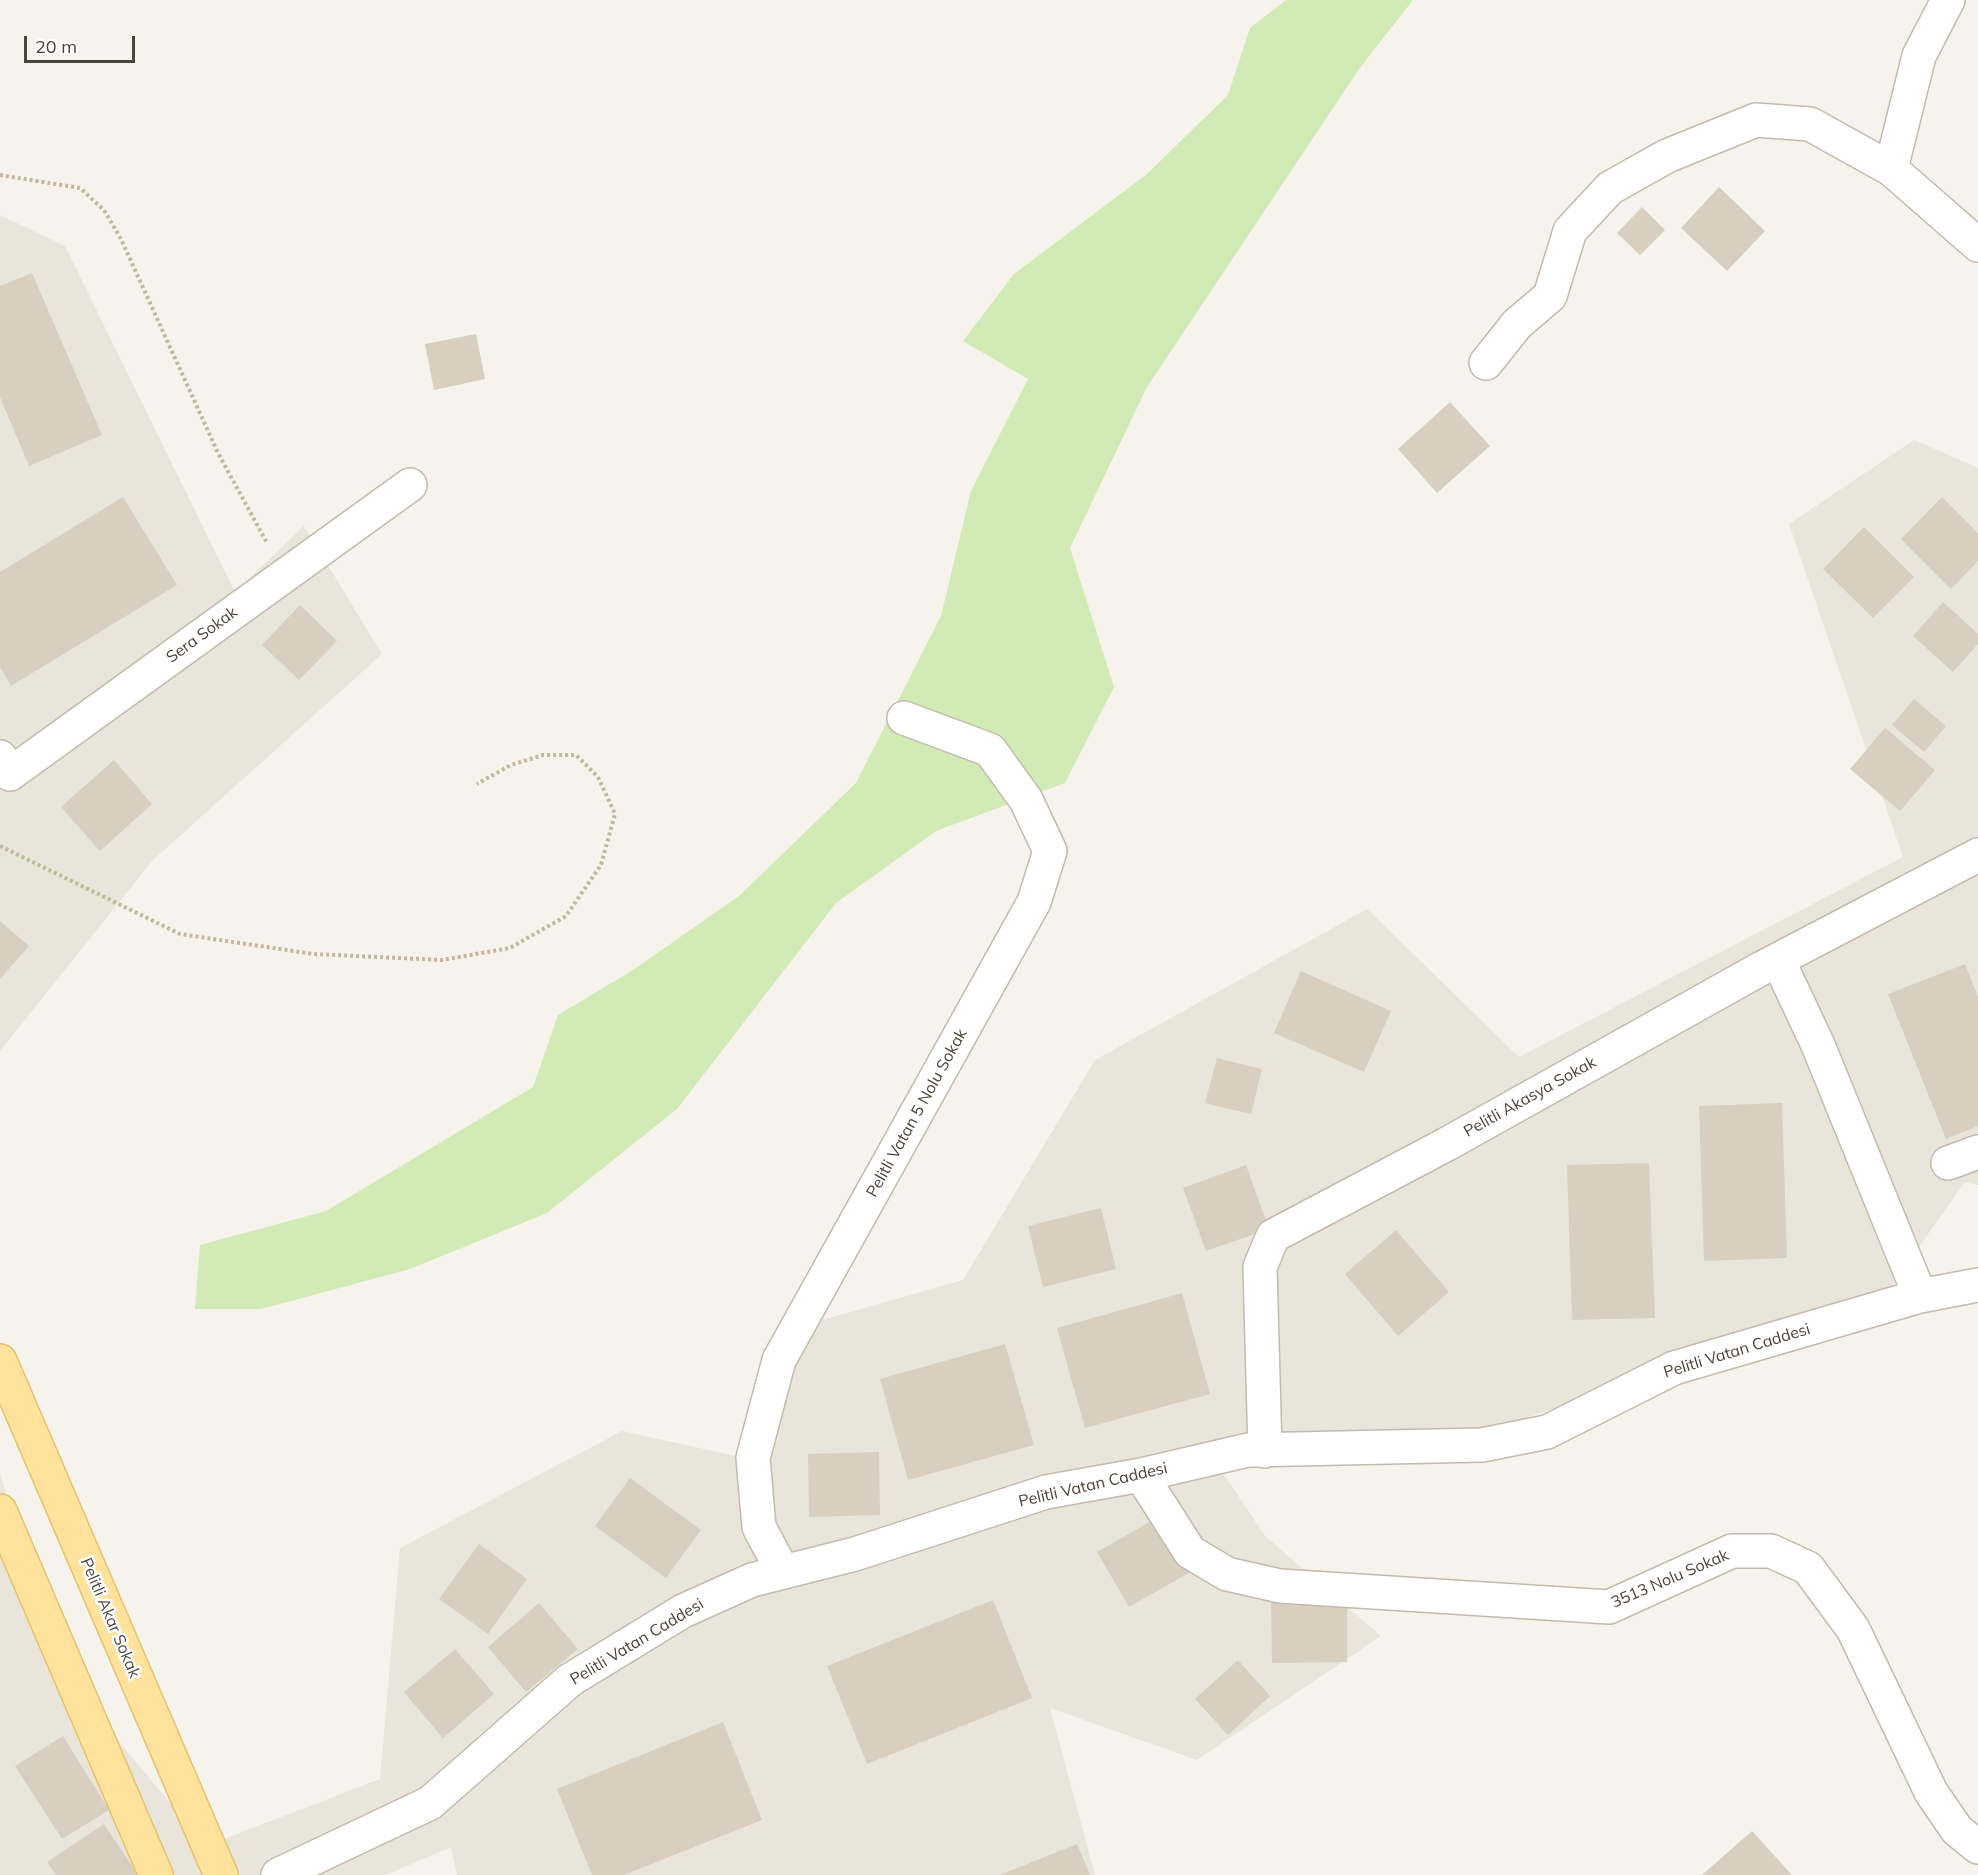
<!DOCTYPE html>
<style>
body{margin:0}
#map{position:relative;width:1978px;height:1875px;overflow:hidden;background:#f6f3ec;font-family:Mulish,sans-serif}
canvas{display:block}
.scale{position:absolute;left:24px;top:36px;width:111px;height:27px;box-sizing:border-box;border:3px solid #4b4439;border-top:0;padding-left:8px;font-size:18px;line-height:21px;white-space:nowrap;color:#4b4439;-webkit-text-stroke:4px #fff;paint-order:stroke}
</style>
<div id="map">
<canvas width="1978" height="1875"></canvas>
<div class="scale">20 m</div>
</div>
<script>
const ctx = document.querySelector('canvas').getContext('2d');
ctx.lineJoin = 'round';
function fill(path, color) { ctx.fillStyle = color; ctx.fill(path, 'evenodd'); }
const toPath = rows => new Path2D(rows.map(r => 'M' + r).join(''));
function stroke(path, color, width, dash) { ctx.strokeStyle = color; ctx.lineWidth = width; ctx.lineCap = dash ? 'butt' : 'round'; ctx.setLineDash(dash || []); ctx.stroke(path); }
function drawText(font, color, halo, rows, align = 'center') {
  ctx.font = font + ' Mulish,sans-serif'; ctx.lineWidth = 5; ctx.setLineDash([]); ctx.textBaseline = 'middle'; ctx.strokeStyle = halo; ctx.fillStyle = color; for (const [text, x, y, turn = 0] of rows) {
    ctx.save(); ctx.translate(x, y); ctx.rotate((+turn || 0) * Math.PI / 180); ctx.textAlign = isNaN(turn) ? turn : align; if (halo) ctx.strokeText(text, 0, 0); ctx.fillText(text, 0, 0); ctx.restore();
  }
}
fill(toPath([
 [0,215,65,246,235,592,304,526,382,654,153,860,0,1051],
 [1914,440,1978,468,1978,1185,1965,1182,1885,1295,1412,1457,1213,1458,1265,1536,1381,1636,1197,1760,1050,1708,1095,1875,457,1875,451,1847,386,1875,0,1875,0,1473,57,1667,206,1846,380,1779,400,1548,622,1431,745,1458,794,1328,963,1280,1095,1060,1367,909,1519,1057,1903,857,1789,524]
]), '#eae5da');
fill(toPath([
 [1286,0,1413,0,1359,69,1147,387,1070,548,1114,687,1065,783,936,831,836,903,677,1109,547,1213,410,1269,261,1309,195,1309,200,1245,326,1211,533,1087,558,1015,633,970,739,896,856,783,941,616,971,491,1028,379,963,341,1014,274,1147,174,1228,95,1250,28]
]), '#d2eab5');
fill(toPath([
 [1719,187,1765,231,1727,271,1681,228],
 [1642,207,1665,230,1640,255,1617,233],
 [32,273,102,435,29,466,0,397,0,286],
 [476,334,485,379,434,390,425,344],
 [1450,402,1490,446,1437,493,1398,449],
 [123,497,177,585,11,686,0,667,0,572],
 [1942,497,1978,533,1978,561,1951,589,1901,539],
 [1864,527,1914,577,1873,618,1823,569],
 [1943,602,1978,634,1978,644,1953,672,1913,636],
 [300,605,337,641,299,680,262,645],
 [1914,699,1946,726,1924,752,1892,725],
 [1885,728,1935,770,1900,811,1850,769],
 [114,760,152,804,100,851,61,807],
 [0,921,29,946,0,979],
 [1965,964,1978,997,1978,1126,1946,1139,1888,994],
 [1301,971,1391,1011,1364,1072,1274,1033],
 [1217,1058,1262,1069,1251,1114,1205,1103],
 [1782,1103,1787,1258,1704,1261,1699,1106],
 [1649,1163,1655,1318,1572,1320,1567,1165],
 [1246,1165,1269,1229,1206,1251,1183,1188],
 [1101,1208,1116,1269,1043,1287,1028,1226],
 [1396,1230,1449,1292,1398,1336,1345,1274],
 [1182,1293,1210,1394,1085,1428,1057,1328],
 [1005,1344,1034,1445,908,1480,880,1379],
 [879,1452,880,1515,809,1517,808,1454],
 [630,1478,701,1530,666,1578,595,1526],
 [1162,1515,1194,1570,1129,1607,1097,1552],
 [479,1544,527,1579,488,1634,439,1599],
 [1271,1599,1347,1599,1347,1662,1272,1663],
 [993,1600,1032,1698,867,1764,827,1666],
 [539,1603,578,1649,526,1692,488,1647],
 [455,1649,494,1694,443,1738,404,1692],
 [1238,1660,1270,1696,1228,1735,1195,1699],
 [723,1722,762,1820,624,1875,592,1875,557,1789],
 [63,1736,109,1810,62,1839,15,1766],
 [104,1824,138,1875,56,1875,47,1862],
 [1752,1831,1792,1875,1702,1875],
 [1077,1844,1090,1875,1000,1875]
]), '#d8cfc1');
const minor = toPath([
 [1891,169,1919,56,1948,0],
 [1486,363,1517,324,1550,296,1570,231,1610,188,1667,156,1756,120,1810,124,1891,169,1978,245],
 [0,757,10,774,410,485],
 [1778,960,1818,1045,1920,1296],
 [1948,1163,1978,1152],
 [1265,1451,1260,1267,1273,1236,1447,1144,1762,968,1978,855],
 [1141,1475,1190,1552,1227,1574,1280,1586,1609,1607,1732,1551,1771,1551,1808,1568,1853,1629,1931,1792,1957,1830,1978,1847],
 [783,1572,759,1527,753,1458,779,1360,1034,902,1050,851,1026,800,990,750,904,718],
 [278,1875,430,1803,570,1680,683,1611,752,1580,855,1554,1046,1492,1141,1475,1248,1450,1482,1445,1547,1432,1674,1368,1920,1296,1978,1285]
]);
const major = toPath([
 [0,1361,221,1875],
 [0,1511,156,1875]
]);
stroke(minor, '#c2bbae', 36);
stroke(major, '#e6c16a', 36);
stroke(toPath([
 [0,175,80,188,104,210,121,239,218,453,267,543],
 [0,846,180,934,313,954,442,960,510,948,566,916,601,865,615,814,598,777,576,755,543,755,511,765,477,784]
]), '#c4b79f', 4, [3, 3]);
stroke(minor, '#fff', 33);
stroke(major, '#ffe39c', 33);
drawText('16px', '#4b4439', '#fff', [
 ["Sera Sokak",202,635,-36],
 ["Pelitli Akasya Sokak",1530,1097,-29],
 ["Pelitli Vatan 5 Nolu Sokak",917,1113,-61],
 ["Pelitli Vatan Caddesi",1737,1351,-17],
 ["Pelitli Vatan Caddesi",1093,1485,-13],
 ["3513 Nolu Sokak",1670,1579,-23],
 ["Pelitli Akar Sokak",110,1618,67],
 ["Pelitli Vatan Caddesi",637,1642,-31]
]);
</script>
